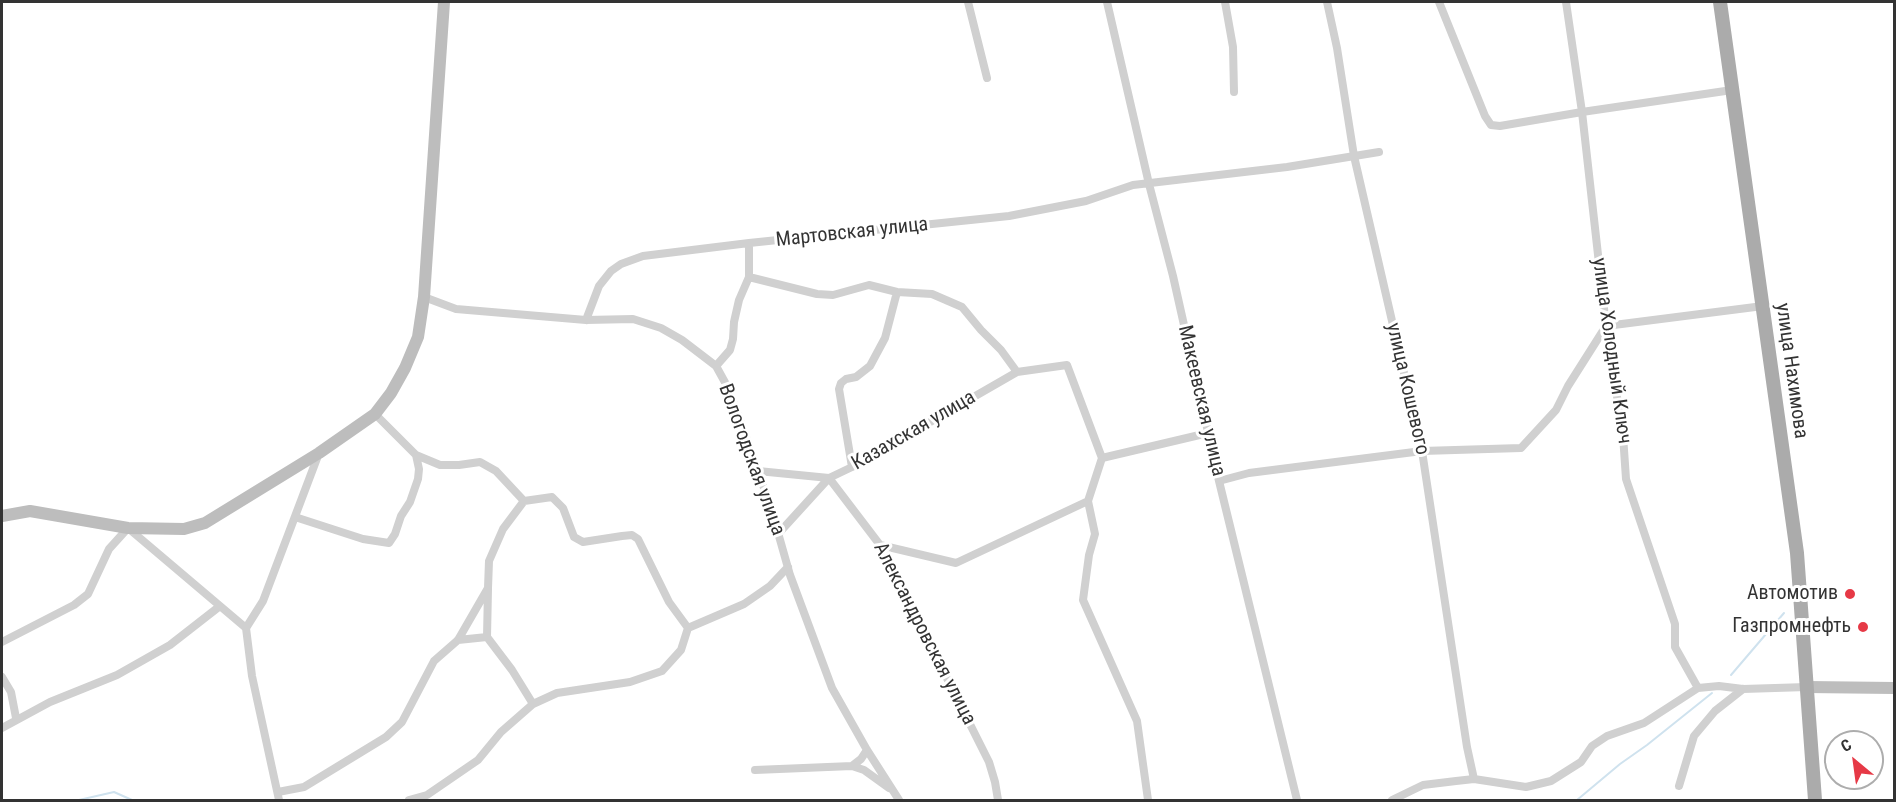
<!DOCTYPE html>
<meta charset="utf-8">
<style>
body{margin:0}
#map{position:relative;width:1896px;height:802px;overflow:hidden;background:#fff;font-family:"Roboto Condensed",sans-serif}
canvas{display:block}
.frame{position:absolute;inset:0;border:3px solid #333;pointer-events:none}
.north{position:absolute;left:1824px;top:730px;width:60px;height:60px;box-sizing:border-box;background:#fff;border:2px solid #adadad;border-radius:50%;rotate:331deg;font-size:16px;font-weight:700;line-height:24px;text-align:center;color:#333}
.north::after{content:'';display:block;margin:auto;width:21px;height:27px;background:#e63946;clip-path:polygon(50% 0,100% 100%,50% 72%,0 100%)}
</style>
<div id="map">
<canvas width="1896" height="802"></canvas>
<div class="frame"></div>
<div class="north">С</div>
</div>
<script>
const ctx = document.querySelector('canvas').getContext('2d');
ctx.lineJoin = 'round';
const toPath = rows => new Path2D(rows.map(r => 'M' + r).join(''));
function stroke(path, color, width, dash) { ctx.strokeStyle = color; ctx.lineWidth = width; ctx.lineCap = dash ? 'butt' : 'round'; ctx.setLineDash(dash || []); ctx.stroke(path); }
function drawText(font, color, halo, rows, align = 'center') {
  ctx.font = font + ' "Roboto Condensed",sans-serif'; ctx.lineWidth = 6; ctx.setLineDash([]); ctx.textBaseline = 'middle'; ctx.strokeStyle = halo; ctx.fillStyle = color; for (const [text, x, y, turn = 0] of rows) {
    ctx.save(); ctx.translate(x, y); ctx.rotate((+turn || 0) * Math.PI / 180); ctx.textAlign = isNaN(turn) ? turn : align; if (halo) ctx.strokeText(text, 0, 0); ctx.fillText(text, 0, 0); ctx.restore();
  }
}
stroke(toPath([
 [1731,675,1784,613],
 [79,800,114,792,132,800],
 [1577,800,1620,764,1647,745,1712,693]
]), '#cfe2ee', 2);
stroke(toPath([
 [968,2,987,78],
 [1107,2,1149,184,1173,276,1219,481,1297,800],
 [1225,2,1233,47,1234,92],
 [1327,2,1337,48,1354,156,1422,451,1467,747,1474,779],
 [1439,2,1485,116,1491,125,1500,126,1582,112,1732,90],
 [1566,2,1582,112,1606,326,1623,435,1626,479,1675,624,1675,647,1698,688],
 [749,277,817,294,833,295,869,285,897,292,932,294,962,307,981,330,1001,350,1017,372],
 [424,297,456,309,586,320,633,319,661,328,682,340,716,366,727,386,739,417,771,508,790,575,832,688,867,750,899,800],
 [586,320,599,286,611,271,621,264,643,256,749,243,1009,216,1086,201,1133,185,1287,167,1379,152],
 [716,366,730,350,733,339,734,322,739,300,749,277,749,243],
 [1102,458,1208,433],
 [852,467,839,389,841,383,846,379,856,377,870,366,885,338,897,292],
 [758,471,829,478,852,467,1017,372,1067,365,1102,458,1088,501,956,563,880,545],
 [1219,481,1249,473,1422,451,1521,448,1556,410,1568,386,1606,326,1763,306],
 [524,501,552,497,563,508,574,537,583,542,622,536,632,535,638,539,669,602,688,628],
 [1088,501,1095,534,1089,555,1083,600,1137,721,1148,800],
 [295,517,363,539,389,543,395,534,401,516,410,502,418,479,419,469,416,455],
 [778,534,829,478,880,545,989,762,995,782,998,800],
 [487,637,488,589],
 [458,640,487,637,512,670,533,704],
 [2,642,74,605,88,594,109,549,128,528,246,628],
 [2,677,11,692,16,718],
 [2,728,50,702,117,675,170,645,220,606],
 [852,766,861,759,867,750],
 [755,770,852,766,864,770,889,788],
 [1679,786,1694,736,1715,711,1743,689],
 [278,792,304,787,386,737,402,722,434,661,458,640,488,588,489,561,503,529,524,501,496,471,480,462,459,465,440,465,416,455,375,414],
 [279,800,252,676,246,628,263,601,319,453],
 [409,800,427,795,478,760,501,732,533,704,557,693,630,682,662,671,681,650,688,628,744,604,770,586,788,567],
 [1392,800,1423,785,1456,781,1474,779,1526,787,1551,781,1581,762,1592,746,1607,736,1644,723,1698,688,1719,686,1743,689,1807,687]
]), '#d0d0d0', 8);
stroke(toPath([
 [2,516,30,511,128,528,184,529,205,523,319,453,375,414,391,393,405,368,418,337,424,297,444,2],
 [1807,687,1894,688]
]), '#bdbdbd', 12);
stroke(toPath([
 [1720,2,1797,553,1815,800]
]), '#ababab', 14);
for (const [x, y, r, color] of [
 [1850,594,6,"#e63946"],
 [1863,627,6,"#e63946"]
]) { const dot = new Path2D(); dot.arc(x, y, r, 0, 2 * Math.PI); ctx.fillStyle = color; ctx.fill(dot); stroke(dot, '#fff', 2); }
drawText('20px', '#333', '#fff', [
 ["Мартовская улица",852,233,-6],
 ["улица Холодный Ключ",1611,351,82],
 ["улица Нахимова",1791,371,82],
 ["улица Кошевого",1407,389,77],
 ["Макеевская улица",1201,401,77],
 ["Казахская улица",914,431,-30],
 ["Вологодская улица",751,460,70],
 ["Александровская улица",924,634,63]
]);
drawText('20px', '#333', '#fff', [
 ["Автомотив",1838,594],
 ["Газпромнефть",1851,627]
], 'right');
</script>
